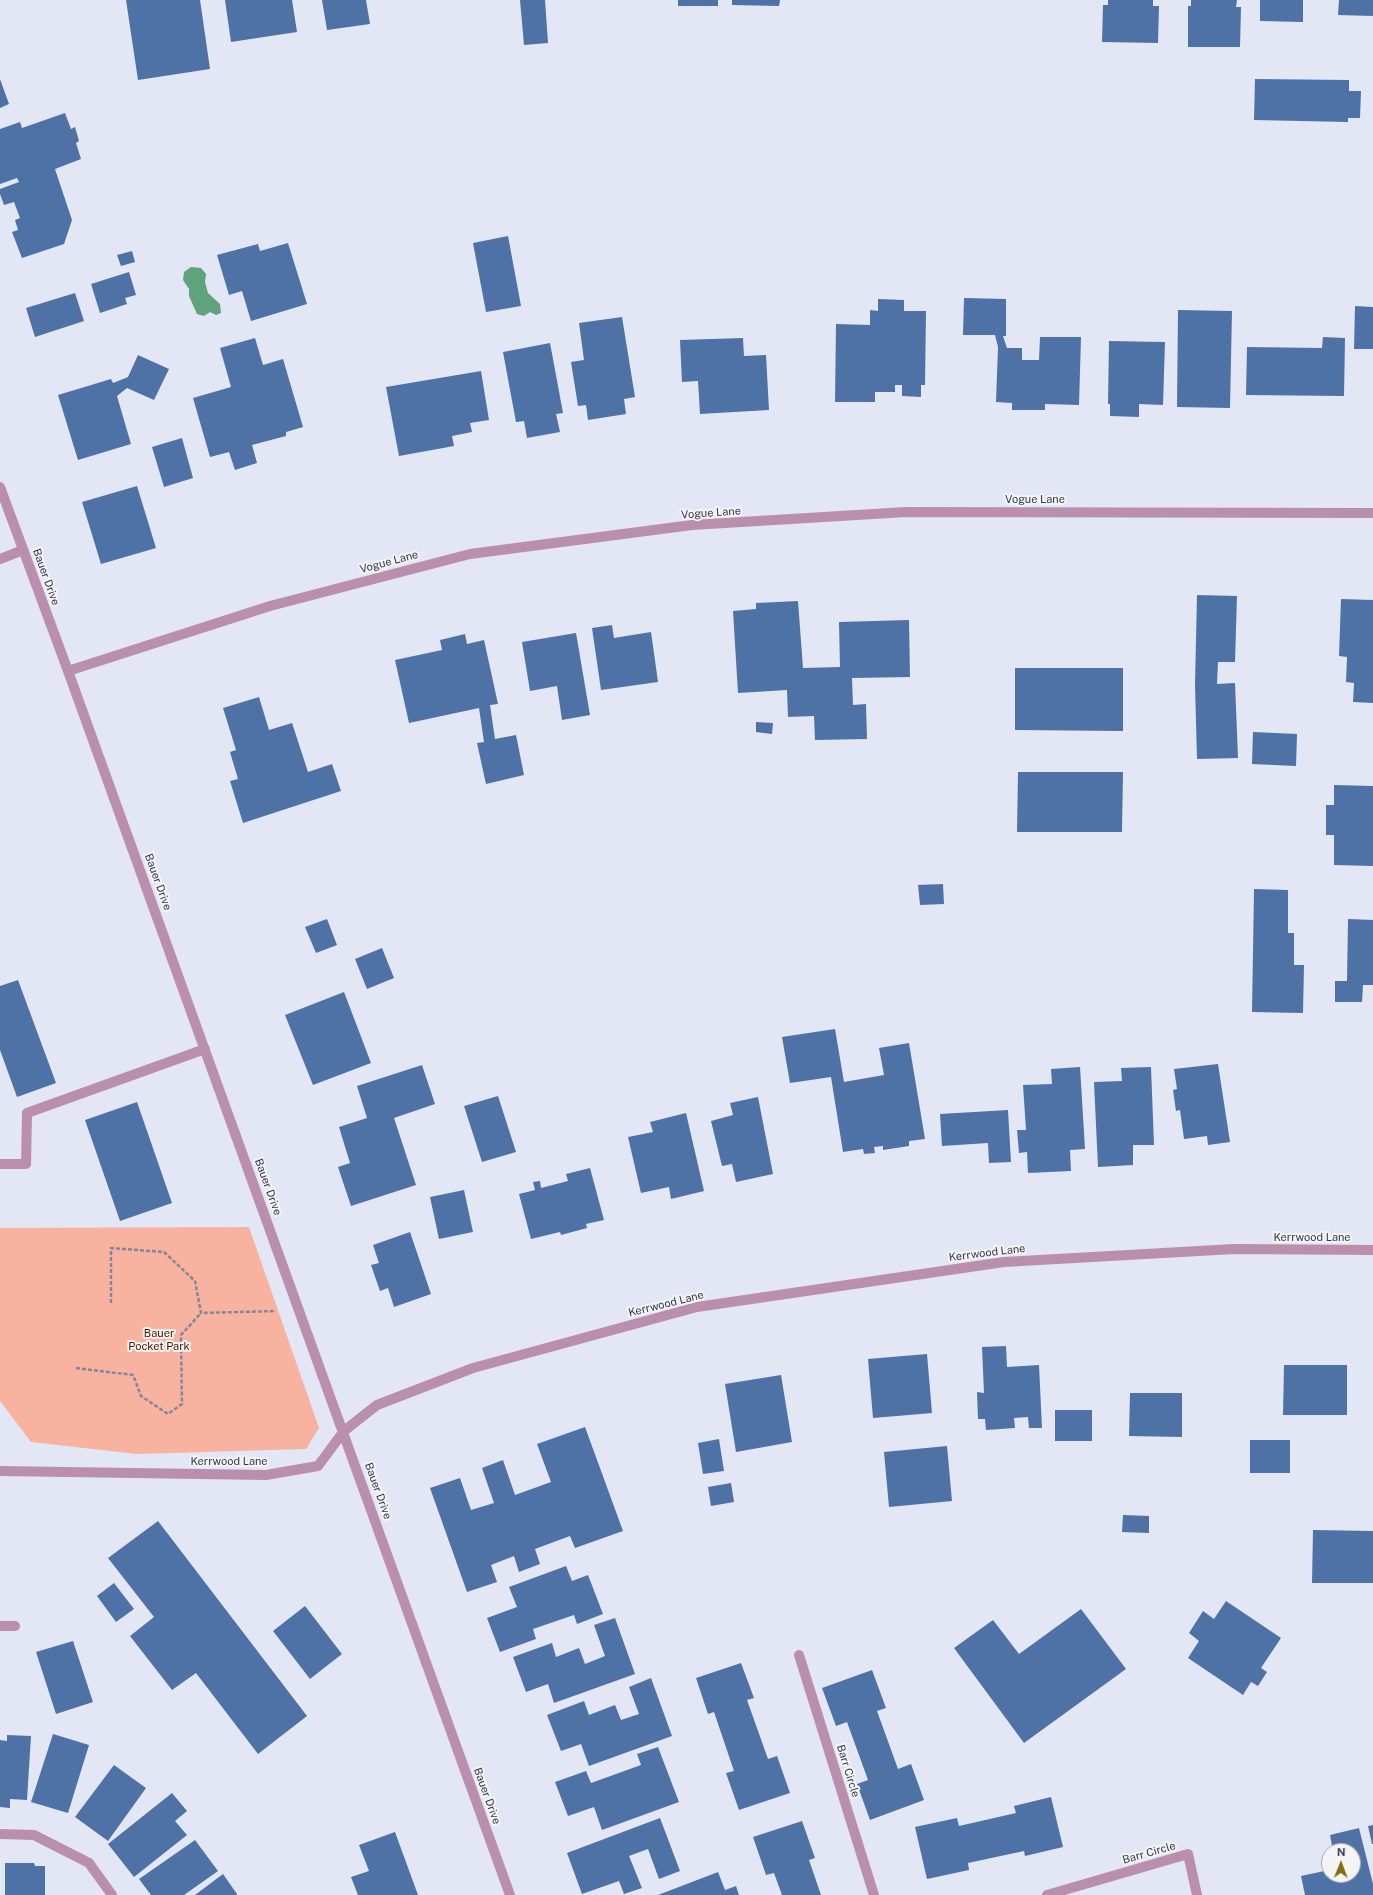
<!DOCTYPE html>
<style>
body{margin:0}
#map{position:relative;width:1373px;height:1895px;overflow:hidden;background:#e3e6f4;font-family:"Public Sans",sans-serif}
canvas{display:block}
.north{position:absolute;left:1321px;top:1843px;width:40px;height:40px;box-sizing:border-box;background:#f4f4f4;border:1px solid #a7a9b4;border-radius:50%;rotate:1deg;font-size:11px;font-weight:700;line-height:16px;text-align:center;color:#343853}
.north::after{content:'';display:block;margin:auto;width:14px;height:18px;background:#82700f;clip-path:polygon(50% 0,100% 100%,50% 72%,0 100%)}
</style>
<div id="map">
<canvas width="1373" height="1895"></canvas>
<div class="north">N</div>
</div>
<script>
const ctx = document.querySelector('canvas').getContext('2d');
ctx.lineJoin = 'round';
function fill(path, color) { ctx.fillStyle = color; ctx.fill(path, 'evenodd'); }
const toPath = rows => new Path2D(rows.map(r => 'M' + r).join(''));
function stroke(path, color, width, dash) { ctx.strokeStyle = color; ctx.lineWidth = width; ctx.lineCap = dash ? 'butt' : 'round'; ctx.setLineDash(dash || []); ctx.stroke(path); }
function drawText(font, color, halo, rows, align = 'center') {
  ctx.font = font + ' "Public Sans",sans-serif'; ctx.lineWidth = 4; ctx.setLineDash([]); ctx.textBaseline = 'middle'; ctx.strokeStyle = halo; ctx.fillStyle = color; for (const [text, x, y, turn = 0] of rows) {
    ctx.save(); ctx.translate(x, y); ctx.rotate((+turn || 0) * Math.PI / 180); ctx.textAlign = isNaN(turn) ? turn : align; if (halo) ctx.strokeText(text, 0, 0); ctx.fillText(text, 0, 0); ctx.restore();
  }
}
fill(toPath([
 [249,1227,319,1428,306,1449,137,1454,31,1442,0,1401,0,1228]
]), '#f7b39f');
fill(toPath([
 [191,267,201,268,206,274,205,282,208,293,220,304,221,313,216,315,210,312,204,316,197,314,189,296,189,289,183,280,184,272]
]), '#5fa37c');
fill(toPath([
 [126,0,200,0,210,69,138,80],
 [225,0,292,0,297,32,231,42],
 [322,0,366,0,370,24,327,30],
 [520,0,545,0,548,43,524,45],
 [678,0,718,0,718,6,678,6],
 [732,0,780,0,779,6,732,5],
 [1108,0,1153,0,1153,6,1159,6,1158,43,1102,42,1103,5,1108,5],
 [1191,0,1237,0,1236,7,1241,7,1240,47,1188,47,1188,6,1191,6],
 [1260,0,1303,0,1303,22,1260,21],
 [1339,0,1373,0,1373,16,1338,15],
 [0,79,9,104,0,108],
 [1255,79,1349,80,1349,91,1361,91,1360,118,1348,118,1348,122,1254,120],
 [65,113,71,129,75,127,79,141,76,143,81,159,55,169,72,220,64,244,22,258,12,232,18,230,15,220,20,218,14,202,4,205,0,194,0,189,19,182,17,178,0,184,0,129,20,122,22,128],
 [508,236,521,306,486,312,473,243],
 [288,243,307,304,251,321,242,291,229,295,217,255,258,244,260,251],
 [132,251,135,262,121,266,117,255],
 [129,272,136,295,125,298,127,304,100,313,91,284],
 [75,293,84,321,35,337,26,308],
 [964,298,1006,299,1006,336,1003,336,1007,348,1022,348,1022,360,1039,360,1040,337,1081,337,1079,405,1045,404,1045,410,1012,410,1012,403,996,402,998,347,995,335,963,335],
 [878,299,904,300,904,311,926,311,925,385,921,385,921,397,902,396,902,385,895,385,895,392,875,392,875,402,835,402,836,324,870,325,870,310,878,311],
 [1355,306,1373,307,1373,349,1354,349],
 [1178,310,1232,311,1230,408,1177,407],
 [622,317,635,397,624,399,626,414,588,420,586,405,578,406,571,362,584,360,579,323],
 [1323,337,1345,338,1344,396,1246,395,1247,347,1322,348],
 [255,338,263,365,283,359,303,427,286,432,286,436,252,445,257,463,235,470,229,452,210,457,193,398,231,387,220,348],
 [743,338,744,356,766,355,769,410,700,414,698,381,682,382,680,340],
 [1109,341,1165,342,1163,405,1139,404,1139,417,1110,416,1110,404,1108,404],
 [550,343,563,413,556,414,560,432,527,438,524,421,516,422,503,352],
 [138,355,169,369,154,400,127,388,117,396,131,444,78,460,58,395,111,379,113,383,128,377],
 [481,371,489,420,470,423,472,432,452,436,454,446,399,456,386,387],
 [182,438,193,478,164,487,152,447],
 [137,486,156,548,101,564,82,502],
 [1197,595,1237,596,1235,662,1218,662,1217,684,1235,683,1238,758,1197,759,1195,685],
 [1341,599,1373,600,1373,703,1353,702,1354,683,1346,682,1347,657,1339,656],
 [798,601,803,668,840,667,839,622,909,620,910,677,852,678,853,705,866,704,867,739,815,740,814,716,788,717,787,690,738,693,733,611,756,609,756,603],
 [612,625,614,638,651,632,658,682,601,690,592,628],
 [576,633,590,715,562,720,557,686,530,691,522,642],
 [465,634,467,644,484,640,498,704,490,705,495,739,516,735,524,775,486,784,477,743,484,742,479,708,409,723,395,660,442,650,440,640],
 [1015,668,1123,668,1123,731,1015,730],
 [259,697,269,730,292,723,308,772,332,764,341,791,243,823,230,781,238,779,230,752,236,750,223,708],
 [756,722,773,723,772,734,756,732],
 [1253,732,1297,734,1296,766,1252,764],
 [1018,772,1123,772,1122,832,1017,832],
 [1334,785,1373,786,1373,866,1334,865,1334,835,1326,835,1326,805,1334,805],
 [943,884,944,904,920,905,918,885],
 [1254,889,1288,890,1288,933,1294,933,1294,965,1304,965,1303,1013,1252,1012],
 [327,919,337,945,316,953,305,927],
 [1348,919,1373,920,1373,985,1363,985,1362,1002,1335,1002,1335,981,1347,981],
 [382,948,394,978,367,989,355,959],
 [18,980,56,1083,17,1097,0,1050,0,986],
 [344,992,371,1063,313,1085,285,1015],
 [835,1029,844,1082,884,1075,879,1048,909,1043,925,1139,909,1141,909,1146,883,1150,883,1146,874,1147,875,1153,864,1154,863,1149,843,1152,831,1077,790,1083,782,1037],
 [1218,1064,1230,1142,1208,1145,1207,1136,1184,1139,1180,1110,1176,1111,1173,1090,1177,1089,1174,1069],
 [422,1065,435,1104,394,1118,416,1185,351,1206,338,1167,350,1163,339,1127,367,1118,357,1086],
 [1080,1067,1085,1149,1070,1150,1071,1171,1028,1173,1027,1152,1019,1153,1017,1130,1026,1130,1023,1085,1052,1084,1051,1069],
 [1151,1067,1154,1145,1133,1145,1133,1165,1098,1167,1094,1082,1122,1081,1121,1068],
 [498,1096,516,1152,482,1162,464,1106],
 [758,1097,773,1174,736,1182,732,1164,722,1166,711,1121,733,1115,730,1103],
 [137,1102,172,1203,120,1221,85,1120],
 [1008,1110,1011,1162,989,1163,988,1143,942,1146,940,1114],
 [686,1113,704,1191,671,1199,669,1187,641,1193,628,1137,653,1132,650,1122],
 [590,1168,604,1220,586,1224,587,1228,561,1235,560,1232,531,1239,519,1194,535,1190,533,1182,540,1181,541,1188,568,1181,566,1174],
 [464,1190,473,1232,439,1239,430,1197],
 [410,1232,431,1294,394,1307,388,1288,380,1291,371,1265,379,1263,373,1245],
 [1006,1346,1007,1367,1039,1365,1042,1428,1029,1428,1028,1417,1014,1418,1015,1428,986,1430,985,1419,978,1419,977,1392,984,1393,982,1347],
 [927,1354,932,1413,873,1418,868,1359],
 [1284,1365,1347,1365,1347,1415,1283,1415],
 [781,1375,792,1442,736,1452,725,1384],
 [1130,1393,1182,1393,1182,1437,1129,1436],
 [1055,1410,1092,1410,1092,1441,1055,1441],
 [585,1427,623,1531,575,1548,570,1536,535,1549,540,1564,519,1572,514,1556,491,1565,497,1582,467,1592,430,1488,460,1478,471,1510,494,1503,482,1468,503,1460,515,1495,551,1482,537,1444],
 [719,1439,724,1471,703,1474,698,1443],
 [1250,1440,1290,1440,1290,1473,1250,1473],
 [947,1446,952,1501,889,1507,884,1452],
 [731,1483,734,1502,711,1506,708,1487],
 [1123,1515,1149,1516,1149,1533,1122,1532],
 [158,1521,307,1716,258,1754,196,1673,172,1690,130,1636,154,1617,108,1558],
 [1313,1530,1373,1531,1373,1583,1312,1583],
 [566,1566,572,1581,588,1575,603,1614,577,1624,574,1615,533,1629,536,1639,500,1652,487,1618,517,1607,509,1587],
 [114,1583,134,1609,116,1622,97,1596],
 [1226,1601,1281,1638,1261,1668,1267,1672,1258,1686,1251,1682,1243,1695,1188,1658,1199,1641,1189,1633,1203,1611,1214,1619],
 [305,1606,342,1654,310,1679,273,1631],
 [1081,1609,1126,1669,1024,1743,954,1648,993,1620,1019,1654],
 [615,1618,635,1674,554,1703,548,1684,526,1692,513,1657,552,1643,556,1657,579,1648,585,1664,605,1656,594,1625],
 [73,1641,93,1702,56,1714,36,1652],
 [741,1663,754,1698,747,1700,768,1759,777,1756,790,1793,739,1810,726,1773,734,1771,714,1712,708,1714,696,1678],
 [872,1670,886,1708,877,1711,898,1769,911,1764,924,1800,870,1820,857,1784,868,1780,847,1722,836,1726,822,1688],
 [651,1678,672,1736,589,1766,581,1744,561,1751,547,1715,584,1701,589,1715,615,1705,621,1720,639,1714,629,1687],
 [53,1734,89,1745,68,1813,31,1802],
 [7,1735,31,1736,27,1800,10,1799,10,1808,0,1807,0,1740,7,1741],
 [658,1747,679,1802,602,1830,594,1807,568,1816,555,1782,586,1771,591,1783,641,1765,637,1754],
 [114,1765,146,1788,108,1841,75,1817],
 [172,1793,187,1811,175,1821,187,1835,134,1877,108,1844],
 [1051,1797,1063,1847,1025,1856,1024,1851,968,1863,969,1870,927,1879,915,1827,957,1818,959,1826,1016,1813,1014,1806],
 [660,1818,680,1871,659,1879,648,1849,629,1856,642,1888,624,1894,619,1881,582,1894,567,1853],
 [802,1821,815,1858,809,1860,821,1895,782,1895,774,1873,766,1875,753,1837],
 [1373,1825,1373,1844,1372,1844,1368,1826],
 [1359,1828,1373,1884,1373,1895,1305,1895,1301,1876,1329,1870,1329,1875,1353,1875,1353,1851,1333,1851,1330,1835],
 [395,1832,418,1895,358,1895,351,1877,369,1871,359,1845],
 [195,1840,218,1871,184,1895,151,1895,139,1879],
 [5,1863,34,1863,35,1866,45,1866,45,1895,5,1895],
 [718,1872,725,1890,736,1886,739,1895,658,1895],
 [223,1874,237,1894,236,1895,195,1895]
]), '#4e72a6');
stroke(toPath([
 [111,1303,111,1248,164,1252,195,1281,201,1313,276,1311],
 [76,1368,133,1375,141,1396,168,1414,182,1404,181,1335,201,1313]
]), '#83869c', 2.5, [4, 2]);
stroke(toPath([
 [0,487,68,671,510,1895],
 [0,559,23,550],
 [68,671,270,606,470,554,692,525,906,512,1373,513],
 [0,1164,26,1164,27,1113,205,1049],
 [0,1471,266,1475,318,1466,344,1431,377,1405,473,1368,697,1307,1004,1262,1234,1249,1373,1250],
 [0,1626,15,1626],
 [799,1655,874,1895],
 [0,1834,34,1835,89,1863,112,1895],
 [1047,1895,1188,1854,1197,1895]
]), '#ba8ead', 10);
drawText('11px', '#343853', '#f4f4f4', [
 ["Vogue Lane",1035,500],
 ["Vogue Lane",711,513,-4],
 ["Vogue Lane",389,562,-15],
 ["Bauer Drive",46,577,70],
 ["Bauer Drive",158,882,70],
 ["Bauer Drive",268,1187,70],
 ["Kerrwood Lane",1312,1238],
 ["Kerrwood Lane",987,1253,-7],
 ["Kerrwood Lane",666,1304,-14],
 ["Kerrwood Lane",229,1462],
 ["Bauer Drive",378,1491,70],
 ["Barr Circle",848,1771,73],
 ["Bauer Drive",487,1796,70],
 ["Barr Circle",1149,1853,-16]
]);
drawText('11px', '#521400', '#f4f4f4', [
 ["Bauer",159,1334],
 ["Pocket Park",159,1347]
]);
</script>
